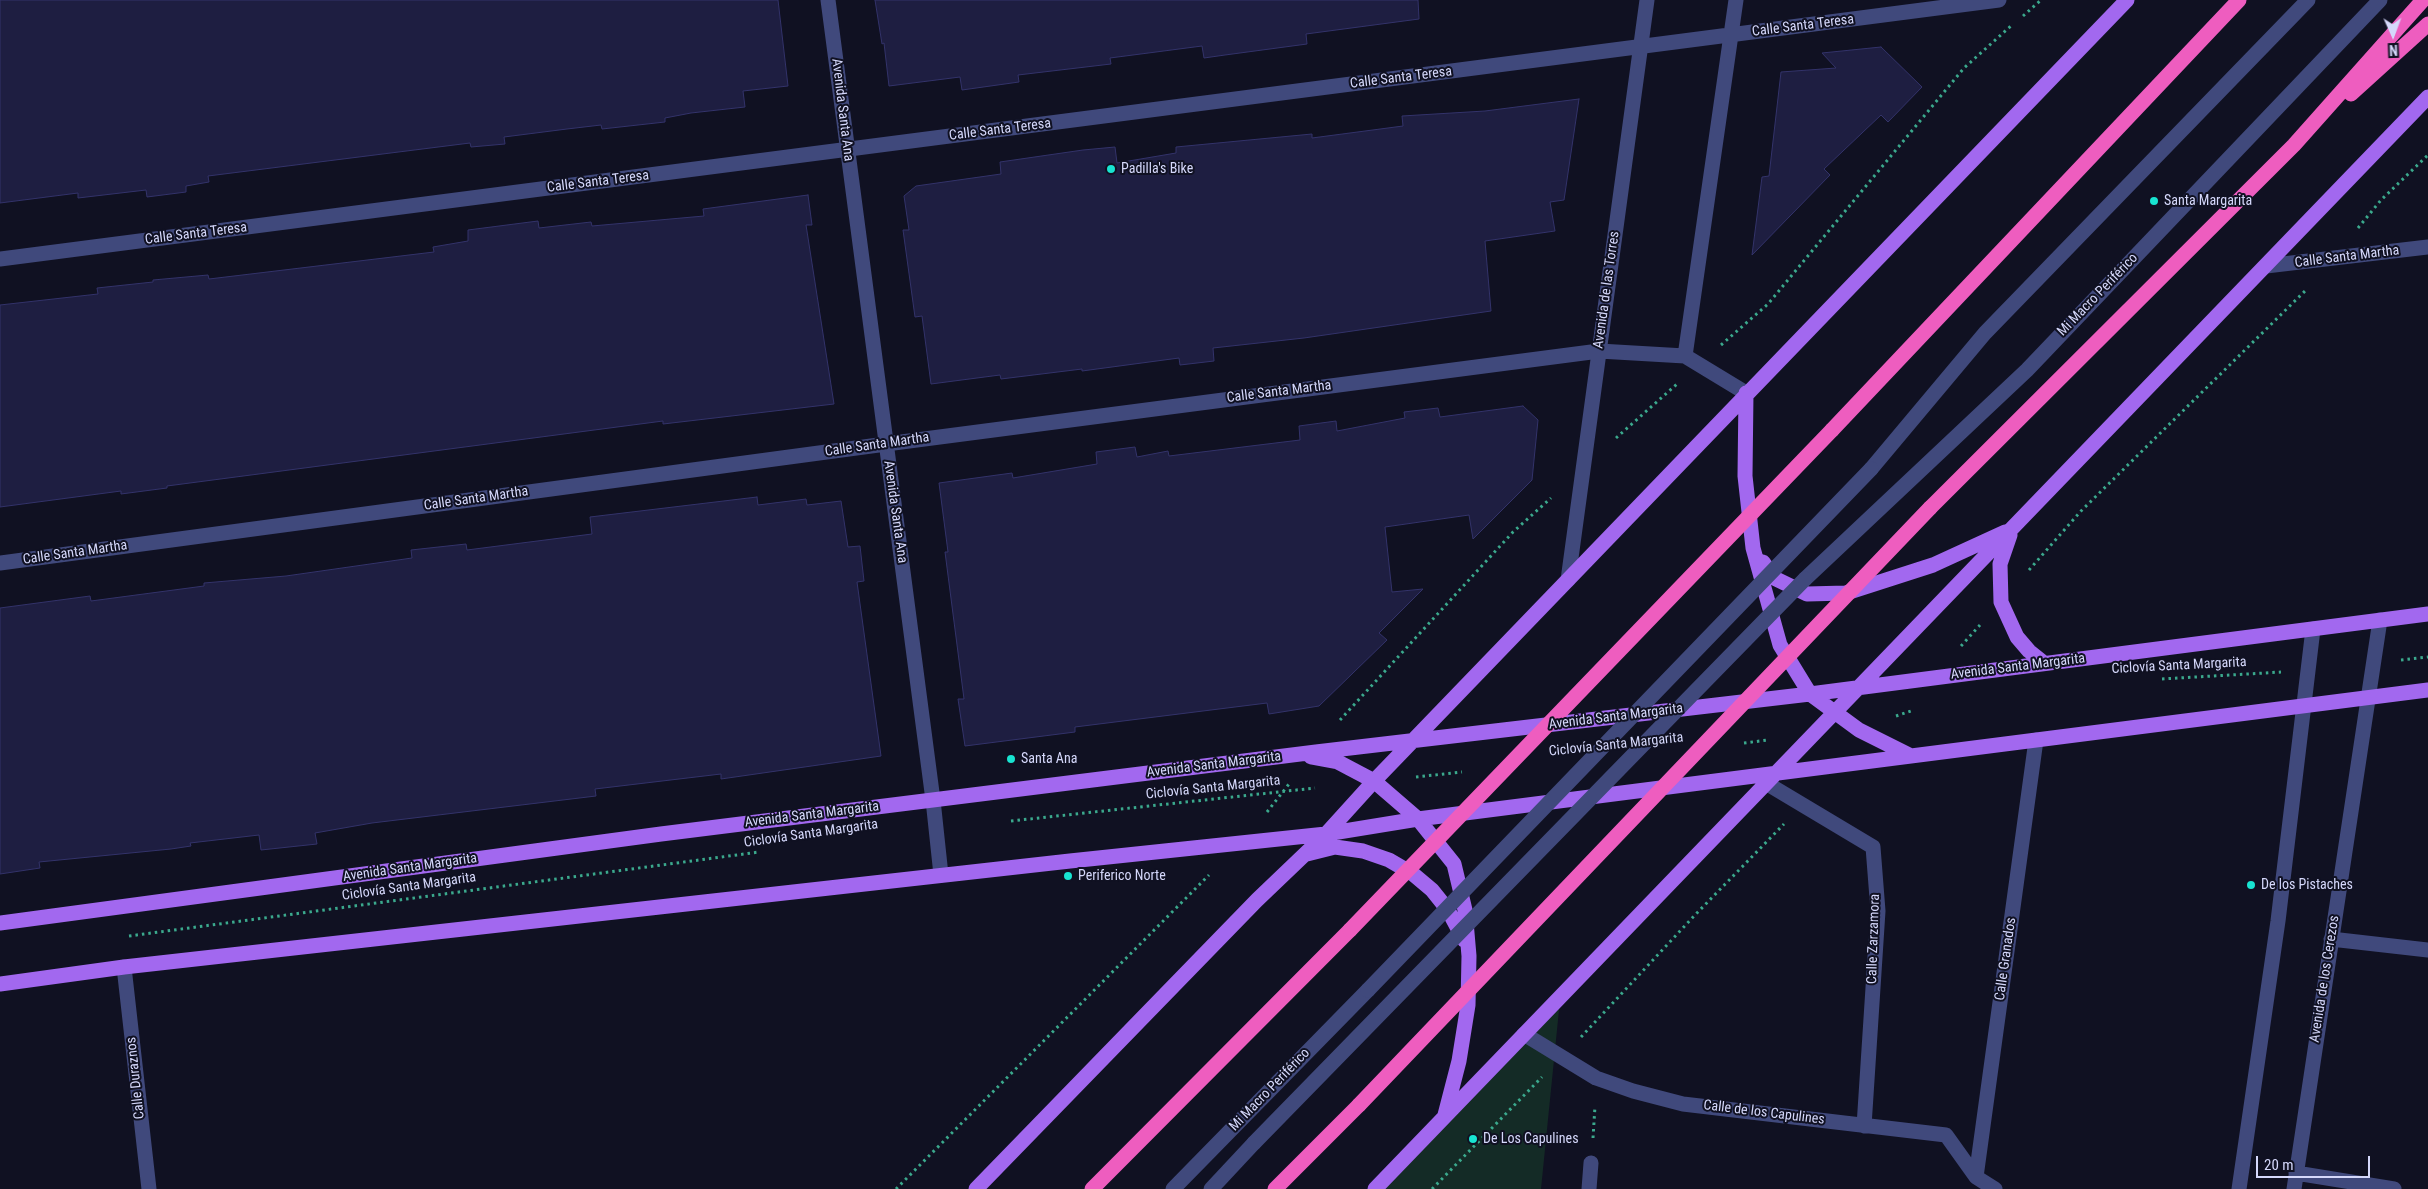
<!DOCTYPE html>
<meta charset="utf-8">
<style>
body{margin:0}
#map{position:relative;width:2428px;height:1189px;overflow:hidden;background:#101122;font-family:"Roboto Condensed",sans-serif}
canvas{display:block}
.north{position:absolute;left:2368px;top:10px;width:50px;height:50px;-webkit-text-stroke:4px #101122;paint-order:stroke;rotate:178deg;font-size:14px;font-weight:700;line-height:20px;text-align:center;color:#d5d8fb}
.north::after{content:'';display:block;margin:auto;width:18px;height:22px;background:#d5d8fb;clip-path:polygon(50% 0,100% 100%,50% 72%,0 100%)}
.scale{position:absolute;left:2256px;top:1156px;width:114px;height:22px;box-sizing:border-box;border:2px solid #d5d8fb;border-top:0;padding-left:6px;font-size:15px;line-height:18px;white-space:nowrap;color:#d5d8fb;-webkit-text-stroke:4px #101122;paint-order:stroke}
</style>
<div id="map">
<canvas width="2428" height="1189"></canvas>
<div class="north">N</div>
<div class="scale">20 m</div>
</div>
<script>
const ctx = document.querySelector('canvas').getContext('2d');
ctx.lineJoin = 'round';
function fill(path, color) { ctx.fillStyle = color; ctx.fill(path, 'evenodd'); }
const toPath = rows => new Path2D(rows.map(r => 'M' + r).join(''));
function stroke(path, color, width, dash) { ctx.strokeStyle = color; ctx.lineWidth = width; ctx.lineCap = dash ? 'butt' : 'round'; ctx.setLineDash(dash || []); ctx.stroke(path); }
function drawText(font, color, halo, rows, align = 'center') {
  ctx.font = font + ' "Roboto Condensed",sans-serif'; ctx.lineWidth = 4; ctx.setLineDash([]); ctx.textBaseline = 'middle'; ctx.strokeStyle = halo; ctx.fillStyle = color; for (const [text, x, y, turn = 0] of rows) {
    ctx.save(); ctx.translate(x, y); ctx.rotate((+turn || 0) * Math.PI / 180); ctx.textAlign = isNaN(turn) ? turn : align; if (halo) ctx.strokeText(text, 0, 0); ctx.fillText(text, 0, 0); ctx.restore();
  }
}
fill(toPath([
 [1560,1000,1541,1189,1377,1189]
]), '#142b26');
const building = toPath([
 [0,0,778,0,788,86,743,91,745,107,691,113,665,118,665,122,602,129,601,125,567,129,504,137,505,144,471,147,470,143,208,176,209,182,186,186,186,192,147,197,146,190,78,198,78,193,0,203,0,0],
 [875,0,1418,0,1419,19,1306,34,1307,44,1225,55,1204,58,1202,46,1110,58,1111,64,1018,75,1019,82,962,90,960,77,889,86,884,43,882,44,875,0],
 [1881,47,1922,87,1888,122,1881,115,1824,169,1830,175,1752,255,1762,177,1769,176,1781,72,1836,68,1822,53,1881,47],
 [1579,99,1564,200,1550,202,1555,231,1485,241,1491,311,1304,338,1213,348,1214,361,1180,365,1179,358,1082,371,1082,369,1001,379,1000,375,931,384,922,316,915,317,903,230,909,230,904,196,916,186,1001,174,1000,162,1083,150,1115,147,1117,163,1176,153,1176,147,1312,134,1312,138,1403,126,1402,116,1485,111,1579,99],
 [808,195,812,225,806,225,834,404,663,424,663,421,167,486,167,488,121,494,121,491,0,507,0,305,98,294,97,288,153,282,153,280,208,275,209,279,434,252,433,247,468,241,468,230,538,221,539,228,591,222,592,226,704,216,703,209,808,195],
 [1523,406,1538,420,1532,480,1473,539,1469,515,1385,527,1392,592,1423,589,1379,633,1387,640,1319,706,1269,714,1267,703,1075,727,1075,732,965,746,958,699,964,699,945,552,948,552,939,483,1012,473,1013,478,1097,464,1096,452,1135,447,1137,457,1168,451,1169,456,1300,440,1299,426,1336,421,1337,431,1405,418,1404,412,1438,408,1440,417,1523,406],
 [757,497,758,505,806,499,807,505,841,501,848,547,860,546,864,581,857,582,881,756,721,779,721,774,595,789,596,796,372,823,315,833,317,844,261,850,259,835,190,843,191,846,171,849,39,862,40,868,0,874,0,608,90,596,91,601,204,586,204,583,286,576,412,558,411,550,466,544,467,550,592,534,590,517,757,497]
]);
fill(building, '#1e1e41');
stroke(building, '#33336a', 1);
stroke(toPath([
 [2023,16,2041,0],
 [2358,228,2381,200,2428,155],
 [1721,345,1768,304,1964,68,2012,25],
 [1616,438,1677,384],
 [2029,570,2081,511,2306,290],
 [1961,646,1980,625],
 [2401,660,2428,657],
 [2162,679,2281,672],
 [1896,716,1914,710],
 [1340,720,1513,532,1551,498],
 [1744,743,1768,740],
 [1416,777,1462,772],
 [1267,812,1289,784],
 [1011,821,1315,788],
 [129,936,759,852],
 [1581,1037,1694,916,1784,824],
 [1593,1138,1595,1106],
 [896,1189,1209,875],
 [1432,1189,1542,1077]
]), '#3ba98d', 3, [2.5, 4]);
stroke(toPath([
 [828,0,933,800,941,875],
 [0,259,1999,0],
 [2266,266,2428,247],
 [1685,356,1736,0],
 [1871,469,1985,333,2308,0],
 [0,563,886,444,1599,351,1685,356,1746,393],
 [1805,579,2027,370,2380,0],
 [1568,580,1647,0],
 [1766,783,1873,847,1878,911,1864,1126],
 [2331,939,2428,950],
 [124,967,149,1189],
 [1524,1034,1596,1078,1633,1091,1683,1104,1946,1135,1976,1177,1995,1189],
 [2296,1173,2394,1189],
 [1976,1177,2036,740],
 [1173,1189,1368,990],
 [1211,1189,1254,1143],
 [1589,1189,1591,1163],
 [2239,1189,2278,921,2313,629],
 [2294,1189,2380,620]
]), '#40497c', 15);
stroke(toPath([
 [1746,393,1745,476,1753,548,1780,645,1810,694,1859,730,1911,756],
 [2010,535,2000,564,2001,602,2017,637,2029,651,2044,663],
 [1763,562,1774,578,1807,594,1846,593,1933,565,2005,532],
 [1311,757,1338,762,1374,781,1418,819,1454,864,1465,910,1469,956,1468,1005,1459,1061,1445,1115],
 [1307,854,1335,847,1363,851,1389,860,1413,874,1432,890,1448,910,1464,940],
 [0,923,661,834,1316,752,1810,694,2428,614],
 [0,984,124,967,1070,861,1326,834,1418,819,2428,690],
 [976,1189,1257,900,1326,834,1374,781,2127,0],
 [1375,1189,2428,97]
]), '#a268ef', 15);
stroke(toPath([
 [2351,94,2428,24],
 [1832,430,2239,0],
 [1930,508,2294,145,2423,0],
 [1092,1189,1350,930],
 [1275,1189,1359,1105]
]), '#ee5dbf', 15);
stroke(toPath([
 [1368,990,1871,469],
 [1254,1143,1805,579]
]), '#40497c', 15);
stroke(toPath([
 [1350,930,1832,430],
 [1359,1105,1930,508]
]), '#ee5dbf', 15);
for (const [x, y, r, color] of [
 [1111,169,5,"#18e4d1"],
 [2154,201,5,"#18e4d1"],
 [1011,759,5,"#18e4d1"],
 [1068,876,5,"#18e4d1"],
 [2251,885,5,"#18e4d1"],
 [1473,1139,5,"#18e4d1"]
]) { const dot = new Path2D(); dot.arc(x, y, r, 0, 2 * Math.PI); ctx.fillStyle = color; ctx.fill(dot); stroke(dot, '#101122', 2); }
drawText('14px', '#d5d8fb', '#101122', [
 ["Calle Santa Teresa",1803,26,-7],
 ["Calle Santa Teresa",1401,78,-7],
 ["Avenida Santa Ana",842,110,83],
 ["Calle Santa Teresa",1000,130,-7],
 ["Calle Santa Teresa",598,182,-7],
 ["Calle Santa Teresa",196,234,-7],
 ["Calle Santa Martha",2347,257,-7],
 ["Avenida de las Torres",1607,290,-82],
 ["Mi Macro Periférico",2098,295,-46],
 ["Calle Santa Martha",1279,392,-7],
 ["Calle Santa Martha",877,445,-8],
 ["Calle Santa Martha",476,499,-8],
 ["Avenida Santa Ana",895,512,82],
 ["Calle Santa Martha",75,553,-8],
 ["Ciclovía Santa Margarita",2179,666,-3],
 ["Avenida Santa Margarita",2018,667,-7],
 ["Avenida Santa Margarita",1616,717,-7],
 ["Ciclovía Santa Margarita",1616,745,-6],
 ["Avenida Santa Margarita",1214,765,-7],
 ["Ciclovía Santa Margarita",1213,788,-6],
 ["Avenida Santa Margarita",812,815,-7],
 ["Ciclovía Santa Margarita",811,834,-8],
 ["Avenida Santa Margarita",410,868,-8],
 ["Ciclovía Santa Margarita",409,887,-8],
 ["Calle Zarzamora",1874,939,-88],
 ["Calle Granados",2006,959,-82],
 ["Avenida de los Cerezos",2325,979,-81],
 ["Calle Duraznos",136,1078,-96],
 ["Mi Macro Periférico",1270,1090,-46],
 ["Calle de los Capulines",1764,1113,7]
]);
drawText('14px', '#d5d8fb', '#101122', [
 ["Padilla's Bike",1121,169],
 ["Santa Margarita",2164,201],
 ["Santa Ana",1021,759],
 ["Periferico Norte",1078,876],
 ["De los Pistaches",2261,885],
 ["De Los Capulines",1483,1139]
], 'left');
</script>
